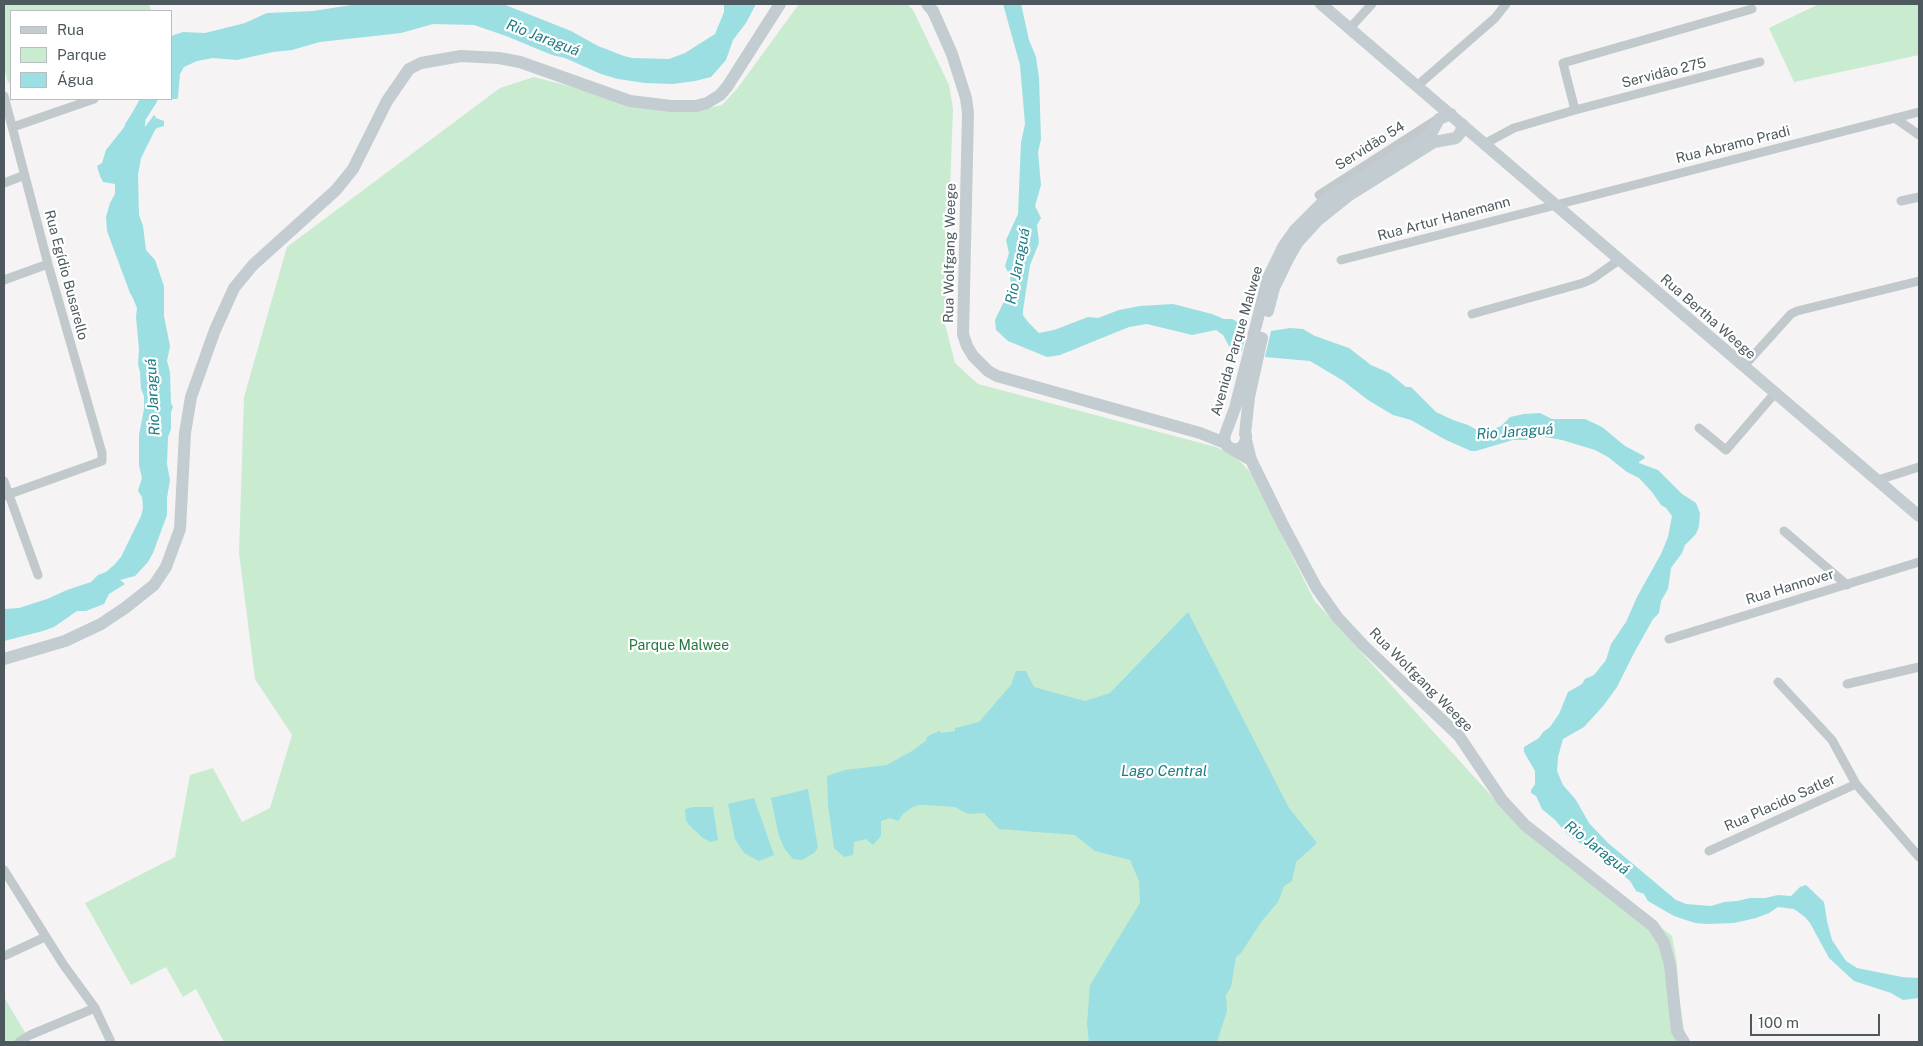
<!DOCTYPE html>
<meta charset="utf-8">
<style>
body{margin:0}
#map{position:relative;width:1923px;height:1046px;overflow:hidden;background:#f5f3f3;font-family:"Public Sans",sans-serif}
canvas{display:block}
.frame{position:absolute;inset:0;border:5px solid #4d595e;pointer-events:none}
.legend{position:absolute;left:10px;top:10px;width:162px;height:90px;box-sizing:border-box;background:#fff;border:1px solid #b8bdbf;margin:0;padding:6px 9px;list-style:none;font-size:15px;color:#4d595e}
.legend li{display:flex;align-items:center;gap:10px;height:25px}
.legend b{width:25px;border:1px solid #b8bdbf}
.scale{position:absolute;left:1750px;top:1014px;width:130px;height:22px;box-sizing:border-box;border:2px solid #4d595e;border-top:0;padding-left:6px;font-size:15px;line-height:18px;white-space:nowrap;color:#4d595e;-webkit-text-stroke:4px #fff;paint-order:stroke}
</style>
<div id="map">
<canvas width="1923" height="1046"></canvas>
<div class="frame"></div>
<ul class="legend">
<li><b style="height:6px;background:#c2ccd1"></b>Rua</li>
<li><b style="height:14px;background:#c9ebd0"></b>Parque</li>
<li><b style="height:14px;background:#9bdfe3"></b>Água</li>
</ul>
<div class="scale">100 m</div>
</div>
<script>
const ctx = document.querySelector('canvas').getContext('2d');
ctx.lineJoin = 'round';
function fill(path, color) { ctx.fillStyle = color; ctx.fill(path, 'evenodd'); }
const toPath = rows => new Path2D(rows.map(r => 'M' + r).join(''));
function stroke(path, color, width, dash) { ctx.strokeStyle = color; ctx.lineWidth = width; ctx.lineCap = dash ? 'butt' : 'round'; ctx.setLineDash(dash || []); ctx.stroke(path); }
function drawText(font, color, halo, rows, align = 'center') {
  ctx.font = font + ' "Public Sans",sans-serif'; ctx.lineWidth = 4.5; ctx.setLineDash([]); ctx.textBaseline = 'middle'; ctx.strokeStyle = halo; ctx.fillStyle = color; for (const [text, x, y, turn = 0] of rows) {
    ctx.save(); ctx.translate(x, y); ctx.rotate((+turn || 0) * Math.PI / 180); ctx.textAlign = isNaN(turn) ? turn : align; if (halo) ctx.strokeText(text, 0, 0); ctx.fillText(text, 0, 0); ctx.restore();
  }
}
fill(toPath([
 [4,4,149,4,151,11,11,11,11,82,8,83,4,67],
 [799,4,907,4,913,10,949,85,953,109,945,324,955,363,978,384,1216,447,1236,457,1250,472,1314,600,1496,801,1672,936,1677,964,1679,999,1684,1029,1682,1042,224,1042,196,989,183,997,166,967,131,985,85,903,175,857,190,775,213,768,242,822,270,808,292,735,255,679,239,553,244,397,287,247,500,88,534,77,646,106,697,111,722,105,737,89],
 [1819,4,1919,4,1919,55,1794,82,1769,28],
 [4,997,26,1034,27,1042,4,1042]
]), '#c9ebd0');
fill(toPath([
 [358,4,503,4,571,31,598,46,624,56,632,58,669,59,685,53,715,34,724,12,724,4,756,4,746,23,733,40,726,60,711,77,695,81,673,84,645,83,618,79,601,74,565,58,552,55,506,36,474,25,433,24,401,33,320,42,292,50,273,52,237,60,213,58,197,61,184,67,180,74,178,97,177,99,170,99,171,36,183,32,205,33,245,23,267,13,313,11],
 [1003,4,1021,4,1029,40,1036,57,1039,78,1041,139,1038,152,1041,185,1035,206,1041,218,1037,225,1039,243,1030,265,1023,310,1023,315,1028,322,1039,333,1054,330,1088,317,1098,318,1119,310,1140,306,1173,304,1212,314,1224,319,1232,319,1247,327,1242,351,1229,346,1223,335,1216,330,1192,335,1147,324,1129,327,1060,355,1047,357,1008,341,996,330,995,320,1011,287,1010,276,1005,266,1009,253,1006,240,1018,214,1021,142,1025,124,1020,65],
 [140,99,157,99,146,102,142,107,142,109,146,110,145,127,154,115,156,117,153,121,156,118,164,121,164,126,157,128,155,130,141,158,138,175,139,215,143,226,146,250,155,260,164,286,164,316,170,346,167,361,170,372,171,403,173,407,171,412,171,429,168,437,167,464,170,480,167,498,167,515,153,553,148,562,135,576,120,580,125,584,109,594,104,604,86,611,77,611,54,627,43,631,4,641,4,609,19,608,47,599,67,590,91,582,98,575,106,572,114,565,121,557,141,516,143,508,142,497,138,491,142,478,139,465,139,435,144,409,144,396,141,389,140,372,138,365,139,349,136,317,137,308,132,296,130,293,107,231,106,217,110,203,115,194,115,184,103,182,100,176,97,166,102,163,106,150,125,126],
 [1290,328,1303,329,1315,336,1349,348,1371,365,1389,373,1406,387,1411,387,1436,412,1453,420,1468,425,1479,431,1491,430,1501,426,1510,417,1524,414,1540,413,1552,419,1585,419,1602,427,1625,446,1644,456,1645,458,1639,462,1639,463,1658,470,1682,494,1696,503,1700,513,1699,526,1696,534,1685,545,1682,553,1671,568,1668,589,1661,601,1659,613,1653,619,1634,653,1617,687,1604,705,1584,727,1563,739,1558,757,1557,771,1563,785,1576,800,1589,823,1608,843,1676,900,1686,904,1711,906,1724,902,1737,901,1750,898,1765,898,1778,895,1791,896,1800,887,1806,885,1824,902,1827,921,1832,940,1846,961,1857,968,1902,977,1919,978,1919,998,1903,1000,1891,993,1854,981,1829,958,1810,923,1805,917,1794,909,1778,907,1769,913,1756,918,1734,923,1706,924,1695,923,1674,916,1648,901,1644,894,1636,891,1630,881,1611,865,1567,834,1555,820,1542,809,1536,796,1531,793,1531,790,1535,784,1535,771,1524,752,1524,747,1539,738,1543,732,1550,727,1559,714,1568,692,1582,684,1585,679,1594,675,1606,660,1611,644,1626,622,1637,597,1661,554,1668,537,1672,516,1666,508,1661,505,1652,492,1639,478,1627,472,1608,457,1595,450,1562,440,1539,436,1526,440,1513,440,1476,451,1471,451,1446,440,1411,420,1393,415,1368,400,1342,380,1310,361,1265,357,1271,331],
 [1188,612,1289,808,1317,843,1296,862,1292,881,1284,886,1278,902,1261,922,1241,953,1236,957,1231,987,1226,995,1227,1011,1217,1042,1089,1042,1087,1024,1090,985,1140,903,1139,881,1130,860,1095,851,1075,835,999,829,984,813,968,814,955,807,928,805,919,805,911,808,903,814,898,821,890,818,881,821,881,836,873,845,866,839,854,842,853,855,844,857,834,848,828,805,827,776,845,770,887,765,912,751,927,740,926,738,932,734,940,731,941,733,955,731,955,728,979,722,1011,685,1016,671,1026,671,1034,687,1085,701,1110,693],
 [808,789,818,848,814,853,802,860,793,859,784,848,778,833,771,798],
 [754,798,774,855,759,861,744,853,735,839,728,804],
 [694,807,713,807,718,840,710,842,703,838,689,825,686,820,685,809]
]), '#9bdfe3');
stroke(toPath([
 [132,127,150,99]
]), '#9bdfe3', 15);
stroke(toPath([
 [1350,28,1372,4],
 [1417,86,1495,18,1506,4],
 [4,96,48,264,102,453,102,461,4,496],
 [1575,110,1760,62],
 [1895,118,1919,135],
 [13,127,94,99],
 [1484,144,1514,128,1575,110,1563,63,1752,9],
 [4,183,25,175],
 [1319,195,1436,120],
 [1901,201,1919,197],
 [1341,260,1919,112],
 [4,280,48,264],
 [1472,314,1583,283,1592,279,1619,260],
 [1743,367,1791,314,1797,311,1919,281],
 [1699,428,1726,450,1775,393],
 [1878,480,1919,467],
 [4,481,38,575],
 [1784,531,1847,585],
 [1669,639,1919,562],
 [1778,682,1832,740,1856,784],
 [1847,684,1919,667],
 [1709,851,1856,784,1919,857],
 [4,870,63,964,95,1008,111,1042],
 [4,956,45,937],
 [19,1042,30,1035,95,1008]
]), '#c1c9cd', 9);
stroke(toPath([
 [927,4,933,11,952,54,966,98,968,113,963,334,967,346,973,356,988,371,997,376,1200,433,1225,443],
 [1321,4,1919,516],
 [1268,311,1274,288,1288,259,1297,243,1318,220,1348,196,1434,142,1456,138,1461,132,1462,124],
 [1226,432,1235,408,1268,278,1283,247,1295,230,1324,201,1431,134,1439,119,1451,114],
 [1245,434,1249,397,1262,338],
 [1225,435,1224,440,1227,446,1251,460],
 [1246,440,1251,460,1282,523,1316,587,1337,617,1364,646,1459,736,1502,800,1525,825,1653,926,1664,943,1670,965,1677,1031,1684,1042],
 [1230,448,1237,450,1243,446,1246,440,1246,435],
 [4,659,65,641,101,624,125,608,154,585,166,567,180,529,185,433,191,397,215,330,234,288,253,265,336,190,353,169,387,101,409,69,421,63,461,56,499,58,520,62,630,101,671,106,696,106,707,103,720,95,727,87,780,4]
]), '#c2ccd1', 12);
drawText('14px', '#4d595e', '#fff', [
 ["Servidão 275",1664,73,-14],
 ["Rua Abramo Pradi",1733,145,-14],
 ["Servidão 54",1370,146,-32],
 ["Rua Artur Hanemann",1444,219,-15],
 ["Rua Wolfgang Weege",950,253,-89],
 ["Rua Egídio Busarello",66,275,75],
 ["Rua Bertha Weege",1708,317,41],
 ["Avenida Parque Malwee",1237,341,-74],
 ["Rua Hannover",1790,587,-17],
 ["Rua Wolfgang Weege",1421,680,45],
 ["Rua Placido Satler",1780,803,-24]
]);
drawText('14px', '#247941', '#fff', [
 ["Parque Malwee",679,646]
]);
drawText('italic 15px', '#1c7d83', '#fff', [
 ["Rio Jaraguá",543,38,21],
 ["Rio Jaraguá",1018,266,-79],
 ["Rio Jaraguá",153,397,-93],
 ["Rio Jaraguá",1515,432,-4],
 ["Lago Central",1164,771],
 ["Rio Jaraguá",1597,848,38]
]);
</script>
